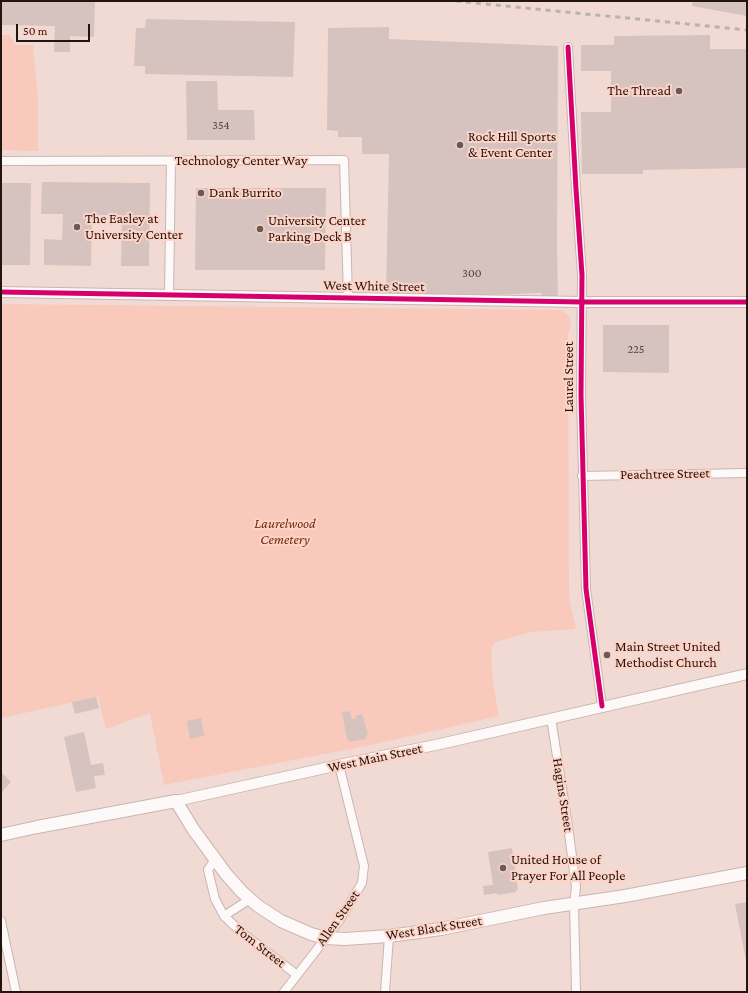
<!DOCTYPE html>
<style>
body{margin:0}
#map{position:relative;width:748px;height:993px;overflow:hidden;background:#f1dad3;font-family:"Crimson Pro",serif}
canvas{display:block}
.frame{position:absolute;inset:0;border:2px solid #22140f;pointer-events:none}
.scale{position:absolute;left:16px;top:24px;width:74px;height:18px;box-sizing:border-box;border:2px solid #22140f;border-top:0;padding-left:5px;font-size:12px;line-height:14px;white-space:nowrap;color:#22140f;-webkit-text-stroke:3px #fed3c6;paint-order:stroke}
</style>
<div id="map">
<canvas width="748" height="993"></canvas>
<div class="frame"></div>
<div class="scale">50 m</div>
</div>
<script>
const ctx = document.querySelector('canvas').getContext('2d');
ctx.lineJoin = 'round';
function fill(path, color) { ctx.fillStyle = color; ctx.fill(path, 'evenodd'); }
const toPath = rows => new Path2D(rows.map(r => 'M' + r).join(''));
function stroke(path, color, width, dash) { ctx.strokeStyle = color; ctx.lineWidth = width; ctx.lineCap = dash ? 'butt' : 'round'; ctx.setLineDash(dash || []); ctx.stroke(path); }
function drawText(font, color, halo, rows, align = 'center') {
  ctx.font = font + ' "Crimson Pro",serif'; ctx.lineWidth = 4; ctx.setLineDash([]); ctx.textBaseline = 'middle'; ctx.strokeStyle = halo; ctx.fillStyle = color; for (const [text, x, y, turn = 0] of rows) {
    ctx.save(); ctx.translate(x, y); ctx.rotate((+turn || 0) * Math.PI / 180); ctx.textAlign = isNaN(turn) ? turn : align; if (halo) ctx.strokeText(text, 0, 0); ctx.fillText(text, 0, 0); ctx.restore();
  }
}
fill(toPath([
 [1,35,10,35,15,45,33,45,38,100,38,151,1,150],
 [1,304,562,310,569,317,571,322,568,335,569,597,576,629,531,632,495,642,491,649,493,683,499,716,371,745,164,785,150,713,106,729,98,697,1,718]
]), '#f9c9bb');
fill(toPath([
 [1,1,95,1,94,37,70,36,70,52,54,52,55,26,1,25],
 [693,1,747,1,747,16,692,6],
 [146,19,295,22,293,77,145,74,145,66,134,66,136,28,145,28],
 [389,27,389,39,558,46,557,247,558,298,542,298,542,293,456,296,386,293,389,154,362,154,362,137,338,137,338,131,327,130,328,28],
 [710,35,710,49,747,49,747,168,643,170,643,174,582,174,581,112,611,112,611,71,581,71,581,45,614,45,614,36],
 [186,81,217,81,218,110,254,110,255,140,187,140],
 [42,182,150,183,149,266,121,266,122,215,92,215,91,266,44,265,44,239,62,240,63,214,41,214],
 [1,183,31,183,30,265,1,265],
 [196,188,326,188,325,270,195,270],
 [603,325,669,325,669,373,603,372],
 [96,697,99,708,75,714,72,702],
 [350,711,352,719,356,719,355,716,362,714,368,735,366,735,366,739,349,742,348,739,347,739,342,712],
 [201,718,204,736,190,739,187,721],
 [84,732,91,765,103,763,105,775,94,776,96,788,76,792,64,737],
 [1,772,11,782,1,793],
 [512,848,518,890,516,890,516,892,497,895,497,893,484,895,483,886,493,885,488,852],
 [747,902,747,961,746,961,735,904]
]), '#d6c3c0');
const minor = toPath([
 [568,47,576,189,582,275,581,395,586,589,602,706],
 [1,161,344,160,348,298],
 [169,294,171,161],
 [582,476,747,473],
 [551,718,568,826,576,887,574,904,576,992],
 [215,859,208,870,215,899,224,916,241,932,297,975],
 [224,916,250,899],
 [1,921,16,992],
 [284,992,339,921,362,883,364,866,339,765],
 [385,992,389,936]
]);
const tertiary = toPath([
 [1,292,582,302,747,302],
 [176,801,339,765,440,744,747,674]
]);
const secondary = toPath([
 [1,835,37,827,176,801,193,829,226,874,242,892,258,906,281,921,311,934,325,938,345,939,389,936,441,929,544,908,625,896,747,873]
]);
stroke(minor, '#c8b6b1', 10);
stroke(tertiary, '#c8b6b1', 12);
stroke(secondary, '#c8b6b1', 14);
stroke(minor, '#fdf9f8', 8);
stroke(tertiary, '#fdf9f8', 10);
stroke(secondary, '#fdf9f8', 12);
stroke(toPath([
 [456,1,747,30]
]), '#b8b2b0', 3, [5, 5]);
stroke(toPath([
 [568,47,576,189,582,275,581,395,586,589,602,706],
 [1,292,582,302,747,302]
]), '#d6006c', 5);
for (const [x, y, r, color] of [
 [679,91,4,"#6a5954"],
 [460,145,4,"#6a5954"],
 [201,193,4,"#6a5954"],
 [77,227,4,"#6a5954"],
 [260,229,4,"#6a5954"],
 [607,655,4,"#6a5954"],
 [503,868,4,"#6a5954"]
]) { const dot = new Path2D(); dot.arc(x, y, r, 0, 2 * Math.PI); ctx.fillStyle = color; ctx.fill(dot); stroke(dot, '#fed3c6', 1.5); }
drawText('12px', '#51423d', null, [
 ["354",221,125],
 ["300",472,273],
 ["225",636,349]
]);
drawText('14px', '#22140f', '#fed3c6', [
 ["The Thread",671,91,"right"],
 ["Rock Hill Sports",468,137],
 ["& Event Center",468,153],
 ["Dank Burrito",209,193],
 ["The Easley at",85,219],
 ["University Center",85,235],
 ["University Center",268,221],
 ["Parking Deck B",268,237],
 ["Main Street United",615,647],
 ["Methodist Church",615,663],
 ["United House of",511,860],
 ["Prayer For All People",511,876]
], 'left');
drawText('14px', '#22140f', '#fed3c6', [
 ["Technology Center Way",241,161],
 ["West White Street",374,286,1],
 ["Laurel Street",569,377,-90],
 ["Peachtree Street",665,474,-1],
 ["West Main Street",375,758,-12],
 ["Hagins Street",563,795,81],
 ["Allen Street",338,918,-55],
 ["West Black Street",434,928,-9],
 ["Tom Street",260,946,38]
]);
drawText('italic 14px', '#722b15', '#fed3c6', [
 ["Laurelwood",285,524],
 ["Cemetery",285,540]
]);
</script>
